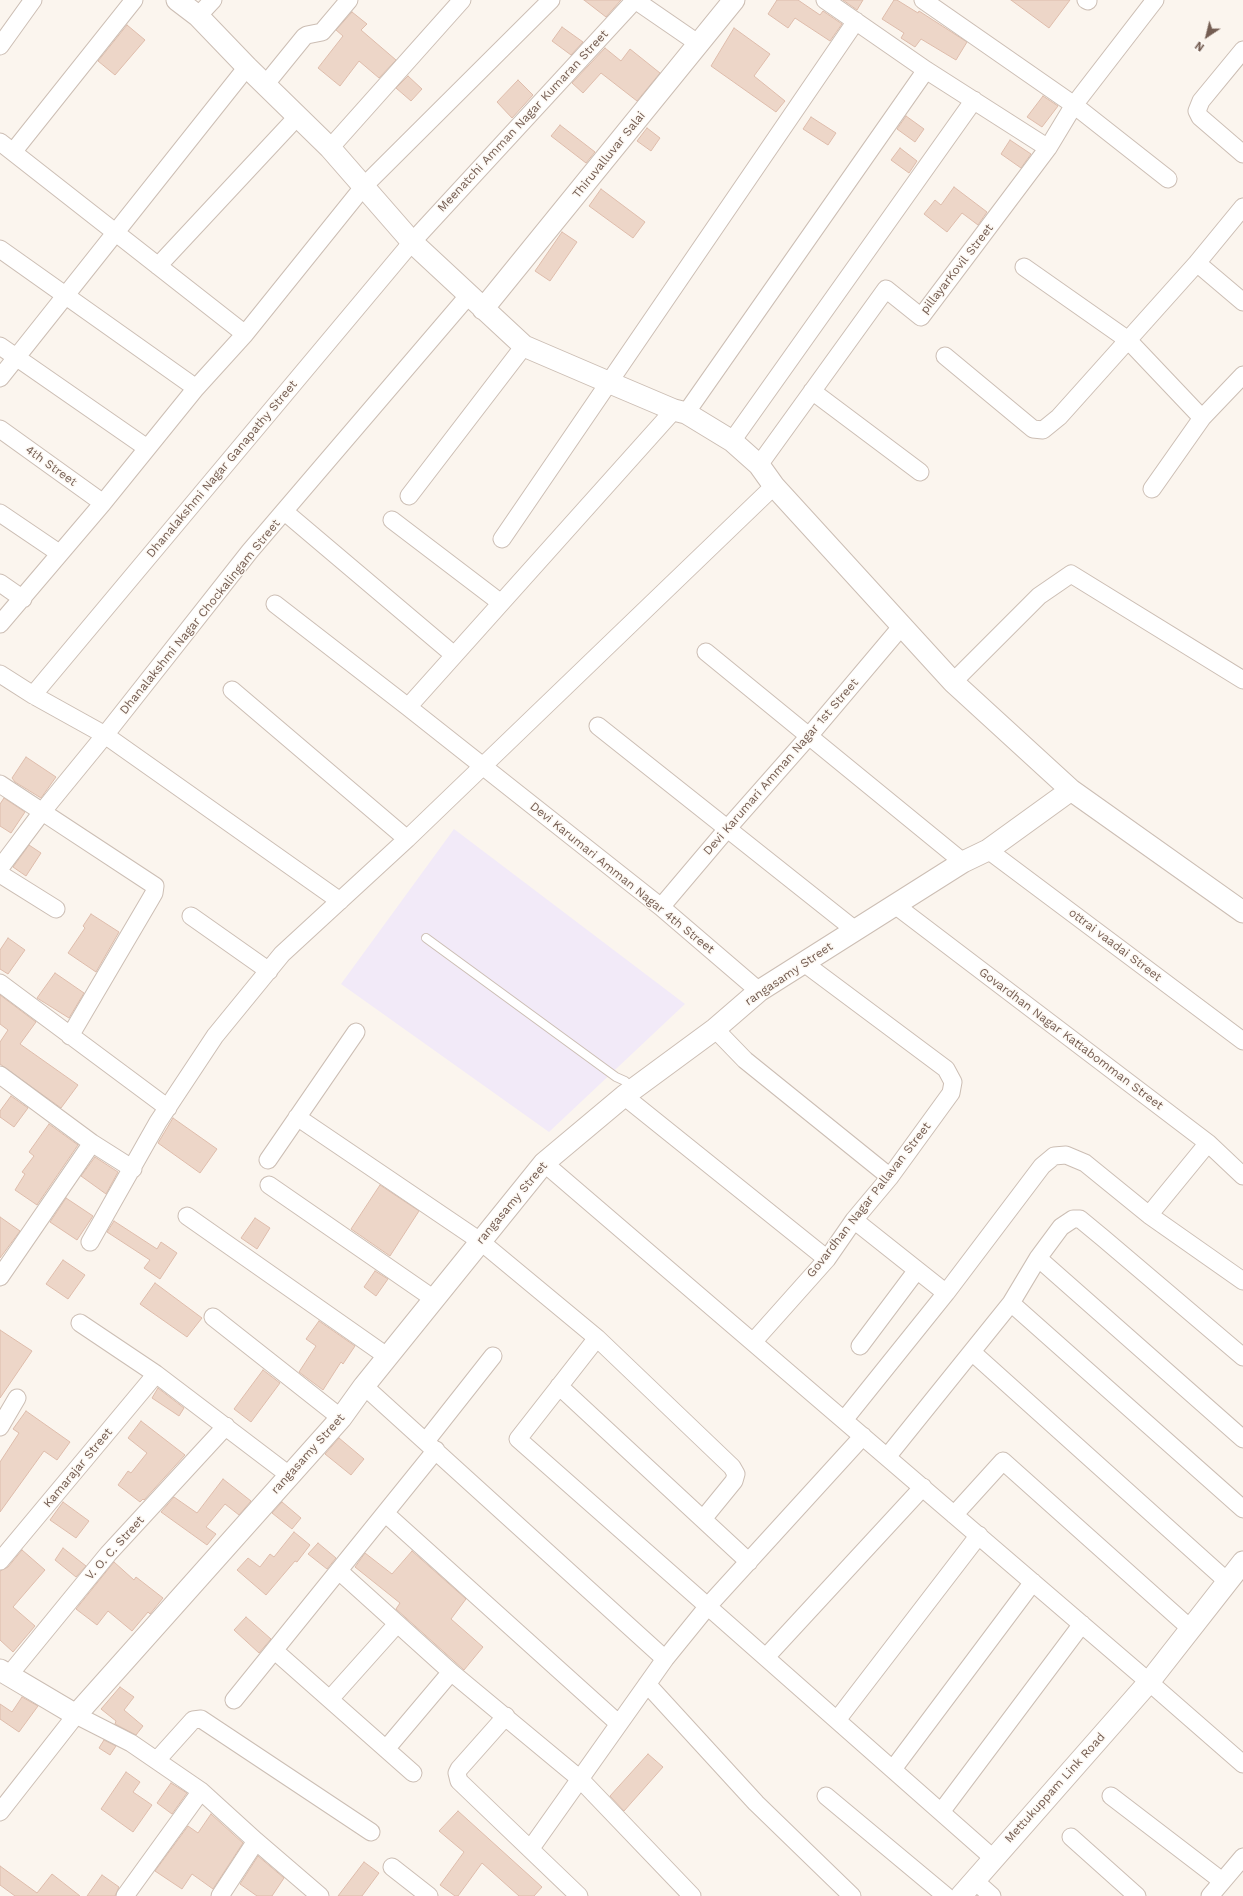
<!DOCTYPE html>
<style>
body{margin:0}
#map{position:relative;width:1243px;height:1896px;overflow:hidden;background:#fbf5ee;font-family:"Work Sans",sans-serif}
canvas{display:block}
.north{position:absolute;left:1187px;top:16px;width:40px;height:40px;-webkit-text-stroke:3px #fdf9f4;paint-order:stroke;rotate:215deg;font-size:11px;font-weight:700;line-height:16px;text-align:center;color:#745d52}
.north::after{content:'';display:block;margin:auto;width:14px;height:18px;background:#745d52;clip-path:polygon(50% 0,100% 100%,50% 72%,0 100%)}
</style>
<div id="map">
<canvas width="1243" height="1896"></canvas>
<div class="north">N</div>
</div>
<script>
const ctx = document.querySelector('canvas').getContext('2d');
ctx.lineJoin = 'round';
function fill(path, color) { ctx.fillStyle = color; ctx.fill(path, 'evenodd'); }
const toPath = rows => new Path2D(rows.map(r => 'M' + r).join(''));
function stroke(path, color, width, dash) { ctx.strokeStyle = color; ctx.lineWidth = width; ctx.lineCap = dash ? 'butt' : 'round'; ctx.setLineDash(dash || []); ctx.stroke(path); }
function drawText(font, color, halo, rows, align = 'center') {
  ctx.font = font + ' "Work Sans",sans-serif'; ctx.lineWidth = 3; ctx.setLineDash([]); ctx.textBaseline = 'middle'; ctx.strokeStyle = halo; ctx.fillStyle = color; for (const [text, x, y, turn = 0] of rows) {
    ctx.save(); ctx.translate(x, y); ctx.rotate((+turn || 0) * Math.PI / 180); ctx.textAlign = isNaN(turn) ? turn : align; if (halo) ctx.strokeText(text, 0, 0); ctx.fillText(text, 0, 0); ctx.restore();
  }
}
fill(toPath([
 [454,829,685,1004,549,1132,341,984]
]), '#f2eaf8');
const building = toPath([
 [584,0,621,0,606,17,584,0],
 [777,0,798,0,820,15,823,11,842,24,830,41,795,18,788,28,768,14,777,0],
 [843,0,863,0,857,10,843,0],
 [894,0,897,0,918,13,919,11,967,42,956,60,921,39,915,47,901,38,904,33,882,19,894,0],
 [1011,0,1070,0,1049,28,1011,0],
 [352,12,367,24,361,30,396,60,379,78,359,61,340,86,318,68,343,36,336,30,352,12],
 [127,25,145,40,115,75,98,61,127,25],
 [562,27,583,42,571,55,552,41,562,27],
 [734,28,770,54,754,76,785,101,776,112,711,66,734,28],
 [605,48,621,61,630,49,660,73,637,101,601,73,583,93,572,83,605,48],
 [408,76,422,89,411,101,396,88,408,76],
 [518,80,533,95,512,118,497,102,518,80],
 [1043,96,1058,106,1042,127,1027,117,1043,96],
 [906,116,924,129,915,142,897,129,906,116],
 [811,117,836,133,828,145,803,129,811,117],
 [560,125,595,152,586,163,551,136,560,125],
 [647,128,660,138,651,151,637,141,647,128],
 [1010,140,1031,154,1021,168,1001,154,1010,140],
 [900,148,917,161,909,173,891,160,900,148],
 [954,187,987,212,978,225,962,213,947,232,924,214,935,200,941,205,954,187],
 [601,189,645,222,633,238,589,206,601,189],
 [562,232,577,242,550,281,535,271,562,232],
 [26,757,56,777,41,798,15,782,12,778,26,757],
 [4,798,25,812,11,833,0,826,0,804,4,798],
 [29,845,41,853,26,876,13,867,29,845],
 [91,914,119,932,96,972,68,953,85,928,83,926,91,914],
 [8,938,25,950,8,974,0,969,0,950,8,938],
 [55,973,84,993,69,1018,37,998,55,973],
 [0,995,36,1022,20,1044,78,1085,61,1108,0,1064,0,1042,8,1030,0,1024,0,995],
 [11,1096,28,1108,14,1127,0,1117,0,1111,11,1096],
 [173,1118,217,1149,200,1173,158,1143,173,1118],
 [49,1124,78,1145,37,1205,15,1190,25,1174,22,1172,34,1156,29,1152,49,1124],
 [95,1157,118,1172,106,1194,81,1176,95,1157],
 [380,1185,419,1211,390,1256,351,1229,380,1185],
 [66,1198,93,1216,77,1240,50,1222,66,1198],
 [0,1217,20,1231,0,1258,0,1217],
 [255,1218,270,1228,257,1249,241,1238,255,1218],
 [114,1221,157,1249,161,1242,177,1253,160,1279,144,1268,150,1260,107,1232,114,1221],
 [63,1260,85,1275,68,1299,46,1284,63,1260],
 [375,1271,388,1279,376,1296,364,1287,375,1271],
 [155,1283,202,1318,187,1337,140,1304,155,1283],
 [319,1321,355,1346,343,1364,341,1362,323,1390,299,1372,316,1346,306,1339,319,1321],
 [0,1330,32,1351,0,1398,0,1330],
 [263,1370,280,1383,251,1422,234,1409,263,1370],
 [158,1388,184,1408,179,1416,152,1398,158,1388],
 [26,1411,70,1442,57,1460,44,1451,0,1512,0,1462,19,1433,13,1429,26,1411],
 [141,1421,185,1455,144,1500,143,1499,140,1502,118,1485,128,1471,131,1473,147,1453,128,1438,141,1421],
 [339,1438,364,1459,351,1475,325,1454,339,1438],
 [223,1479,251,1501,239,1515,225,1504,206,1527,216,1534,207,1545,161,1512,174,1497,197,1513,223,1479],
 [63,1502,89,1521,76,1538,50,1520,63,1502],
 [282,1502,301,1518,292,1529,272,1513,282,1502],
 [294,1532,310,1545,297,1562,295,1561,266,1595,237,1570,248,1558,260,1567,270,1554,274,1557,294,1532],
 [318,1543,336,1558,327,1569,308,1554,318,1543],
 [63,1548,86,1566,76,1577,55,1560,63,1548],
 [22,1550,45,1570,13,1607,35,1626,13,1652,0,1640,0,1571,8,1567,22,1550],
 [412,1551,466,1599,451,1619,483,1647,464,1670,396,1609,400,1603,355,1567,365,1553,392,1574,412,1551],
 [114,1562,134,1580,136,1577,163,1598,150,1614,148,1612,132,1631,108,1611,97,1625,76,1609,114,1562],
 [246,1617,271,1639,259,1653,234,1630,246,1617],
 [120,1687,134,1697,124,1710,143,1726,136,1735,115,1724,116,1721,101,1709,120,1687],
 [22,1697,38,1706,19,1732,0,1719,0,1704,12,1712,22,1697],
 [104,1740,116,1746,110,1755,99,1748,104,1740],
 [648,1754,663,1767,624,1811,610,1796,648,1754],
 [126,1772,140,1782,133,1792,152,1805,133,1832,101,1809,126,1772],
 [171,1783,187,1793,172,1814,157,1803,171,1783],
 [458,1811,542,1887,534,1896,519,1896,482,1863,458,1896,455,1896,440,1885,464,1852,439,1831,458,1811],
 [211,1814,243,1843,213,1889,192,1874,182,1889,155,1871,188,1826,198,1833,211,1814],
 [258,1856,284,1878,272,1896,257,1896,240,1884,258,1856],
 [364,1862,379,1873,362,1896,338,1896,364,1862],
 [0,1866,37,1893,52,1874,80,1896,15,1896,0,1885,0,1866],
 [102,1875,119,1887,115,1896,87,1896,102,1875]
]);
fill(building, '#edd6c8');
stroke(building, '#debcab', 1);
const service = toPath([
 [426,938,616,1077,625,1081,632,1089]
]);
const minor = toPath([
 [635,0,699,44],
 [825,0,926,70,1048,148],
 [923,0,1074,105,1168,179],
 [1086,0,1088,1],
 [198,16,213,0],
 [0,46,33,0],
 [1243,50,1201,101,1197,111,1200,117,1243,154],
 [265,85,304,37,307,35,322,32,349,0],
 [0,142,245,334],
 [330,148,462,0],
 [13,152,134,0],
 [0,249,196,388],
 [1197,263,1243,302],
 [158,266,297,117],
 [1024,267,1128,340,1202,418],
 [0,346,147,448],
 [945,356,1033,429,1043,430,1059,417,1197,263,1243,207],
 [0,378,247,67],
 [812,391,920,472],
 [686,413,926,70],
 [0,429,103,503],
 [732,441,974,100],
 [759,465,886,289,921,317,1048,148,1074,105,1155,0],
 [1152,489,1202,418,1243,375],
 [409,496,524,346],
 [285,512,454,655],
 [0,513,59,553],
 [392,520,501,603],
 [502,539,856,21],
 [0,583,23,599],
 [275,604,408,707,661,907,759,991],
 [0,624,103,503,196,388,245,334,364,186,551,0],
 [706,652,963,862],
 [0,674,33,695,105,735,340,901],
 [953,682,1039,596,1071,574,1243,680],
 [232,690,407,839],
 [33,695,412,242,635,0],
 [408,707,674,410],
 [598,726,855,930],
 [0,784,155,886,154,893,150,900,70,1036],
 [988,850,1243,1041],
 [0,868,42,812,105,735,250,551,468,296],
 [0,874,56,909],
 [895,905,1208,1143,1243,1176],
 [661,907,727,829,809,736,901,627],
 [191,916,269,971],
 [0,983,168,1108],
 [715,1029,745,1060,890,1177],
 [0,1075,92,1143,133,1169],
 [624,1096,827,1259],
 [297,1117,480,1241,597,1338,732,1467,736,1474,734,1481,703,1519],
 [268,1160,356,1032],
 [544,1163,1149,1682,1243,1764],
 [269,1185,434,1299],
 [1149,1215,1208,1143],
 [187,1216,388,1357],
 [854,1220,946,1293],
 [90,1242,158,1122,215,1036,282,954,407,839,774,486],
 [1038,1258,1243,1439],
 [0,1277,92,1143],
 [1011,1303,1243,1509],
 [213,1317,341,1418],
 [80,1323,156,1374,289,1475],
 [597,1338,518,1439,993,1858],
 [753,1342,827,1259,854,1220,890,1177,951,1093,953,1082,946,1069,804,963],
 [860,1346,917,1270],
 [972,1352,1228,1582],
 [364,1386,665,1659],
 [559,1386,749,1562],
 [844,1420,946,1293,1042,1166,1054,1156,1066,1155,1085,1163,1149,1215,1243,1281],
 [0,1427,17,1398],
 [426,1441,493,1356],
 [887,1457,1011,1303,1038,1258,1061,1227,1073,1219,1080,1219,1103,1238,1243,1357],
 [386,1514,619,1724],
 [954,1515,1003,1461,1191,1629],
 [0,1561,156,1374],
 [339,1571,451,1672,580,1779,692,1896],
 [275,1651,413,1773],
 [766,1657,923,1487],
 [9,1675,108,1554,226,1426],
 [647,1684,756,1803,852,1896],
 [330,1699,397,1624],
 [234,1700,436,1450],
 [506,1716,459,1769,457,1773,459,1781,579,1896],
 [837,1720,979,1535],
 [386,1749,451,1672],
 [157,1760,193,1720,201,1719,371,1832],
 [893,1769,1033,1582],
 [826,1796,946,1896],
 [1111,1796,1222,1881],
 [0,1812,76,1715,131,1743,201,1791,256,1841,320,1896],
 [941,1812,1082,1624],
 [1071,1837,1137,1896],
 [531,1848,665,1659,708,1606,863,1436],
 [392,1867,429,1896],
 [974,1880,992,1896],
 [125,1896,201,1791],
 [220,1896,256,1841],
 [1210,1896,1243,1857]
]);
const tertiary = toPath([
 [177,0,198,16,247,67,330,148,412,242,524,346,608,382,674,410,686,413,732,441,759,465,774,486,953,682,1071,790,1243,912],
 [483,309,734,0],
 [0,1670,76,1715,341,1418,364,1386,544,1163,624,1096,715,1029,759,991,963,862,988,850,1071,790],
 [961,1896,1149,1682,1243,1562]
]);
stroke(service, '#ccbeb4', 10);
stroke(minor, '#ccbeb4', 19);
stroke(tertiary, '#ccbeb4', 23);
stroke(service, '#fff', 8);
stroke(minor, '#fff', 17);
stroke(tertiary, '#fff', 21);
drawText('12px', '#745d52', '#fdf9f4', [
 ["Meenatchi Amman Nagar Kumaran Street",523,121,-47],
 ["Thiruvalluvar Salai",609,155,-51],
 ["pillayarKovil Street",957,269,-52],
 ["4th Street",51,466,36],
 ["Dhanalakshmi Nagar Ganapathy Street",222,469,-50],
 ["Dhanalakshmi Nagar Chockalingam Street",200,617,-51],
 ["Devi Karumari Amman Nagar 1st Street",781,767,-49],
 ["Devi Karumari Amman Nagar 4th Street",622,878,39],
 ["ottrai vaadai Street",1115,945,37],
 ["rangasamy Street",789,974,-34],
 ["Govardhan Nagar Kattabomman Street",1071,1039,37],
 ["Govardhan Nagar Pallavan Street",869,1200,-52],
 ["rangasamy Street",512,1203,-50],
 ["rangasamy Street",308,1454,-48],
 ["Kamarajar Street",78,1468,-50],
 ["V. O. C. Street",115,1548,-48],
 ["Mettukuppam Link Road",1055,1788,-48]
]);
</script>
